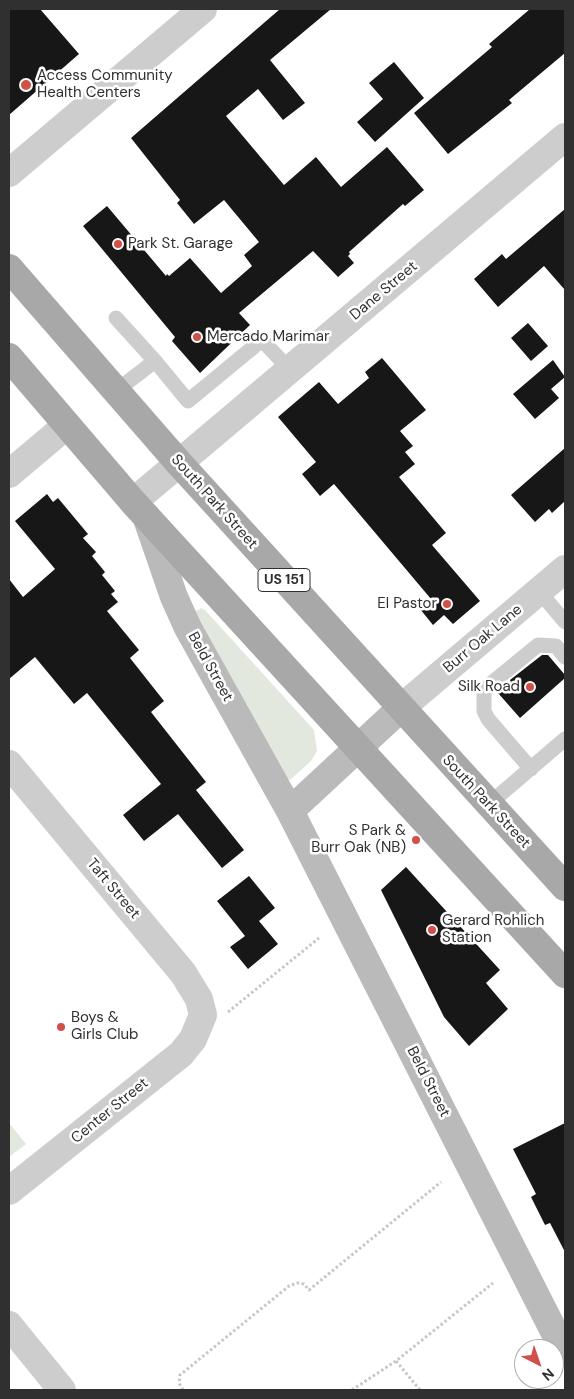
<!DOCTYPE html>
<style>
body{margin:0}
#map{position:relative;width:574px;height:1399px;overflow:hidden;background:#fff;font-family:"DM Sans",sans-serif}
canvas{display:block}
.frame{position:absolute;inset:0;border:10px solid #303030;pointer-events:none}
.north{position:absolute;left:514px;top:1339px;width:50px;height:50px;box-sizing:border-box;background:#fff;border:1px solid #acacac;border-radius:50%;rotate:139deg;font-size:14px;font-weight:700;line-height:20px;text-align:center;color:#303030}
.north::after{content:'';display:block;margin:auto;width:18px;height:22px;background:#d0504a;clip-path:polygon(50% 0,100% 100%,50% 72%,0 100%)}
</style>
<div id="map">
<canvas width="574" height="1399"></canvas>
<div class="frame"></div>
<div class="north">N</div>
</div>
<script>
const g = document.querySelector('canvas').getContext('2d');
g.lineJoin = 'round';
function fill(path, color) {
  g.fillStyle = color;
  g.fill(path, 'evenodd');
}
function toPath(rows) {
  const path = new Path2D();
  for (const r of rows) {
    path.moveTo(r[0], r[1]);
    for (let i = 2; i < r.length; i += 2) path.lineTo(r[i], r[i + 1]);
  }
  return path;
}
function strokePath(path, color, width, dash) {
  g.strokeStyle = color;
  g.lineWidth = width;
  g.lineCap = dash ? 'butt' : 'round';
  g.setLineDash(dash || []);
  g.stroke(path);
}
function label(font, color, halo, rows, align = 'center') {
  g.font = font + ' "DM Sans",sans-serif';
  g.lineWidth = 5;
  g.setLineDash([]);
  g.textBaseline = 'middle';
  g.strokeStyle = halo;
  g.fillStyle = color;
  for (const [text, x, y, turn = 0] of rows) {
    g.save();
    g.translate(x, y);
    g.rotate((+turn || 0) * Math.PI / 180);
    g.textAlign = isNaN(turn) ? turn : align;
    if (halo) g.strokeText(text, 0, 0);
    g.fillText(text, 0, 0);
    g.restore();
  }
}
const green = toPath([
 [201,608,205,610,314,730,317,751,311,761,290,780,279,777,197,617,196,611],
 [9,1123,26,1144,9,1157]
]);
const building = toPath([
 [9,9,40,9,79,54,9,115],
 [280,9,331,9,270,60,305,103,283,120,258,89,226,116,284,185,316,157,341,187,387,147,424,190,405,206,403,204,349,252,350,254,348,256,354,263,338,277,313,251,239,313,250,325,200,373,172,341,175,337,83,226,107,206,166,276,167,274,169,276,190,258,221,293,252,266,244,255,259,242,224,200,194,224,177,203,180,200,131,138],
 [530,9,565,9,565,53,509,100,512,103,448,154,414,113,492,47,489,44],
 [394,62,424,98,375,142,357,122,383,99,369,83],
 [565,209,565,290,544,266,498,307,474,279,502,254,506,259],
 [528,323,548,346,531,361,511,338],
 [382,358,426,410,400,431,413,446,405,452,415,464,399,477,446,533,432,545,480,601,453,624,444,615,433,625,420,609,431,599,334,484,320,496,302,474,316,462,278,417,319,382,338,404,369,378,365,372],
 [553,360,565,377,551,389,559,398,535,419,513,394],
 [565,448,565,501,552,513,549,509,535,522,511,495],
 [47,494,53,502,58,498,88,534,83,538,96,552,92,556,105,572,102,575,115,591,111,594,118,602,107,611,139,650,130,658,164,701,151,712,206,782,196,790,244,850,222,868,178,814,144,841,123,815,161,784,87,693,74,704,35,657,9,679,9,579,23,597,55,569,15,521],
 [542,655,548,655,565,675,565,678,520,718,498,693,511,682,510,680],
 [406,867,500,970,486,983,508,1009,469,1046,444,1017,381,890],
 [249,876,275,908,259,921,278,944,248,969,230,947,245,936,217,901],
 [565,1123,565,1252,550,1223,545,1225,531,1197,536,1194,513,1149]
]);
const path = toPath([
 [228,1012,319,938],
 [183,1390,179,1383,180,1375,289,1286,297,1283,304,1284,309,1290,441,1182],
 [352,1390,396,1361],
 [420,1390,396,1361,493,1283]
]);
const lane = toPath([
 [116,318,155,361],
 [116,391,155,361,188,401,262,340,289,369],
 [539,591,565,622],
 [531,769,488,719,484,711,484,693,488,686,538,645,556,646,565,657],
 [489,804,565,739]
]);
const street = toPath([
 [9,173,203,9],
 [9,474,67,425],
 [133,502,565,137],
 [401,708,565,569],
 [9,764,183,973,199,999,203,1015,193,1039,181,1054,9,1191],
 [9,1325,62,1390]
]);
const secondary = toPath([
 [146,516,174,597,188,628,290,811],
 [401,708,290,811,565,1353]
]);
const primary = toPath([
 [9,268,178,462,565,887],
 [9,357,133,502,565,974]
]);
const markers = [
 [26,85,6,"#d0504a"],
 [118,244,5,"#d0504a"],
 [197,337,5,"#d0504a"],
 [447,604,5,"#d0504a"],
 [530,687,5,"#d0504a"],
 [416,840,5,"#d0504a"],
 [432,930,5,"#d0504a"],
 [61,1027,5,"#d0504a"]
];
const shields = [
 [284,580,52]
];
const shieldNames = [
 ["US 151",284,580]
];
const poiNames = [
 ["Access Community",37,76],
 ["Health Centers",37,93],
 ["Park St. Garage",128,244],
 ["Mercado Marimar",207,337],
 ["El Pastor",437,604,"right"],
 ["Silk Road",520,687,"right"],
 ["S Park &",406,831,"right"],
 ["Burr Oak (NB)",406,848,"right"],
 ["Gerard Rohlich",442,921],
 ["Station",442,938],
 ["Boys &",71,1018],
 ["Girls Club",71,1035]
];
const streetNames = [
 ["Dane Street",384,291,-40],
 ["South Park Street",214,502,48],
 ["Burr Oak Lane",483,639,-40],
 ["Beld Street",210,667,61],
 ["South Park Street",486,802,47],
 ["Taft Street",113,889,50],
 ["Beld Street",428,1082,63],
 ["Center Street",110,1111,-39]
];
fill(green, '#e2e8dd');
fill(building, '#171717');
strokePath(path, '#c7c7c7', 3, [2.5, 2.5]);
strokePath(lane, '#cdcdcd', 15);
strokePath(street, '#cdcdcd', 28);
strokePath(secondary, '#bababa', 28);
strokePath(primary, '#a8a8a8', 28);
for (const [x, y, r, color] of markers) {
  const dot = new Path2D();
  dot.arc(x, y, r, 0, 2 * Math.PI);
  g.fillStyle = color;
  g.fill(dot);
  strokePath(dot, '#fff', 2);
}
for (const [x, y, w] of shields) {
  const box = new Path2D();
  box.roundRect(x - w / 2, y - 11.5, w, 23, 4);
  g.fillStyle = '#fff';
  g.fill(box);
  strokePath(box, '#303030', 1);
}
label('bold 14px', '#303030', null, shieldNames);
label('15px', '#303030', '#fff', poiNames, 'left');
label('15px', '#303030', '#fff', streetNames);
</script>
